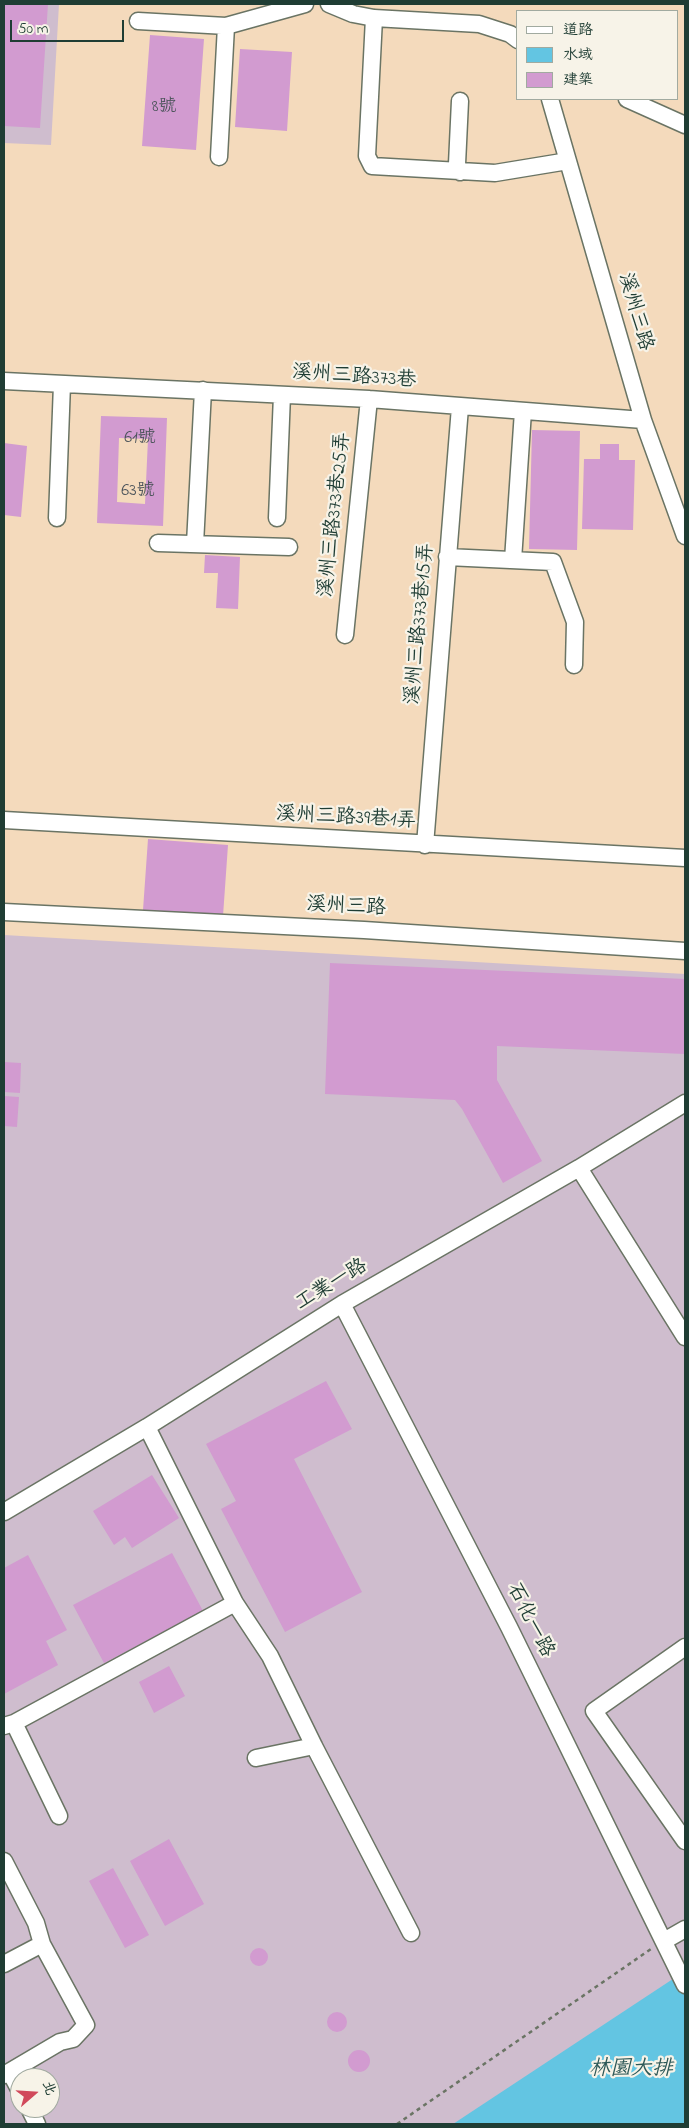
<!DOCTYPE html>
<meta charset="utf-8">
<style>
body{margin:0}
#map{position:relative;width:689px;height:2128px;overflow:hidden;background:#f4dabc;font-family:"Indie Flower","LXGW WenKai TC",sans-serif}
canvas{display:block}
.frame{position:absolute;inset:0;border:5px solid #1f3d34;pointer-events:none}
.legend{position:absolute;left:516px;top:10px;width:162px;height:90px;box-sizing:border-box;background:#f7f3e8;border:1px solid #a1aaa0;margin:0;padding:6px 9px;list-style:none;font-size:15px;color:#1f3d34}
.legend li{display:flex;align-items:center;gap:10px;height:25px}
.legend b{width:25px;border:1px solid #a1aaa0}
.north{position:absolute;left:10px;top:2068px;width:50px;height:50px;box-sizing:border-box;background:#f7f3e8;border:1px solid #a1aaa0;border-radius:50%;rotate:71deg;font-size:14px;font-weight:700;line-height:20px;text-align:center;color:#1f3d34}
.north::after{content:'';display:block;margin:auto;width:18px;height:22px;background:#d1495b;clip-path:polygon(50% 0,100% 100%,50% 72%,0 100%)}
.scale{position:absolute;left:10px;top:20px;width:114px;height:22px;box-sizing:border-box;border:2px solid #1f3d34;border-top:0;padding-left:6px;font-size:15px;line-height:18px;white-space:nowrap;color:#1f3d34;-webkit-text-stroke:4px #f7f3e8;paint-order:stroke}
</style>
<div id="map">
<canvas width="689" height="2128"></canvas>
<div class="frame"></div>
<ul class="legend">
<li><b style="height:6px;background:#fff"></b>道路</li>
<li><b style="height:14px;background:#63c5e2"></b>水域</li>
<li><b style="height:14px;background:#d29bd0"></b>建築</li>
</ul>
<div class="north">北</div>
<div class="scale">50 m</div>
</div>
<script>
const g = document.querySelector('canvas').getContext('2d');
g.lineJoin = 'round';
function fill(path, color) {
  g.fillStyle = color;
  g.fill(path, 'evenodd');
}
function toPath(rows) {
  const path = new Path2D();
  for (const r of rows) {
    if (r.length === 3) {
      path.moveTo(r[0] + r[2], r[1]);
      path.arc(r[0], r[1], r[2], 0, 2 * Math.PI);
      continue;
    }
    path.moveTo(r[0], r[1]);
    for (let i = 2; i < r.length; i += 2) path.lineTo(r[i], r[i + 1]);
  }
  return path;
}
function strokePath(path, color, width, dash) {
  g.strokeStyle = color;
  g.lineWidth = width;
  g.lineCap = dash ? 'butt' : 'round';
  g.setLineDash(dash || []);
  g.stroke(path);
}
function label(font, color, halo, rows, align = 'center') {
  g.font = font + ' "Indie Flower","LXGW WenKai TC",sans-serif';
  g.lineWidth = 4.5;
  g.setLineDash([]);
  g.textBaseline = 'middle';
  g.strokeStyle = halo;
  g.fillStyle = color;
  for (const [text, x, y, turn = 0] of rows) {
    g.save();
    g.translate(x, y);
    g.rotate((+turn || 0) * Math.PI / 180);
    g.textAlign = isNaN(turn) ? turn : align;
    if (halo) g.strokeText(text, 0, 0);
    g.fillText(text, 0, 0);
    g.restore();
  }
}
const industrial = toPath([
 [4,4,59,4,51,145,4,143],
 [4,935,685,974,685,2124,4,2124],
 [20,2078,50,2078,50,2108,20,2108]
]);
const water = toPath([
 [685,1971,685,2124,453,2124]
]);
const building = toPath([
 [4,4,48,4,40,128,4,126],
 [150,35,204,39,196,150,142,146],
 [240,49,292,52,287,131,235,127],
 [101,416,167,418,163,526,97,523],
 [119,438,148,439,145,504,117,502],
 [532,430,580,431,577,550,529,549],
 [4,443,27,446,21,517,4,515],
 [600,444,619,444,619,460,635,460,633,530,582,529,584,459,600,459],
 [205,555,240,557,238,609,216,608,218,573,204,573],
 [148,839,228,845,223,916,143,910],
 [330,963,685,979,685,1054,497,1046,497,1080,542,1161,503,1183,462,1109,455,1100,325,1094],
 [4,1062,21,1063,20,1093,4,1092],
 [4,1096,19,1097,17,1127,4,1126],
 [326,1381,352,1429,294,1459,362,1592,285,1632,221,1509,236,1501,206,1444],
 [152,1475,179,1518,132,1548,125,1537,114,1545,93,1511],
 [172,1553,203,1611,104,1663,73,1605],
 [28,1555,67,1630,46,1641,58,1665,4,1694,4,1568],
 [169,1666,185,1696,154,1713,139,1682],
 [169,1839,204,1904,165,1926,130,1861],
 [113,1868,149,1935,125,1948,89,1881],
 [259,1957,9],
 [337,2022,10],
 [359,2061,11]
]);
const path = toPath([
 [397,2124,651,1949]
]);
const minor = toPath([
 [329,4,353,14,374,18,479,24,510,34,518,40],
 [374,18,367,156,372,166,495,173,568,161],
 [138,21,226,26,305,4],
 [550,99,643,420,685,536],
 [627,99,685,125],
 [460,101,457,164,460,172],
 [219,157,226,26],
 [4,381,369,399,643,420],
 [57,518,62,384],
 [277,518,282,395],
 [158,543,289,547],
 [195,544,203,390],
 [447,557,553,562,575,622,574,665],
 [513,560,523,411],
 [345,635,369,399],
 [4,820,685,858],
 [425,845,460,407],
 [4,912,364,930,685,951],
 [579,1168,685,1337],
 [342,1304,509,1627,685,1985],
 [147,1427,235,1603,270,1656,314,1746,411,1933],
 [4,1512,147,1427,342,1304,579,1168,685,1103],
 [685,1647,594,1711,685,1841],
 [14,1723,59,1816],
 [4,1726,14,1723,235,1603],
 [256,1758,314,1746],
 [4,1861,36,1923,42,1944,86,2025,73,2039,60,2042,4,2075],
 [664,1941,685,1929],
 [4,1964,42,1944],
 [10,2072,20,2091],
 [29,2108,37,2124]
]);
const numberNames = [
 ["8號",164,108],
 ["61號",140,439],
 ["63號",138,492]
];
const streetNames = [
 ["溪州三路",634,312,74],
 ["溪州三路373巷",354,378,4],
 ["溪州三路373巷25弄",336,515,-84],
 ["溪州三路373巷15弄",421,624,-85],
 ["溪州三路39巷1弄",346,819,3],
 ["溪州三路",346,908,3],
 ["工業一路",332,1286,-31],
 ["石化一路",529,1621,63]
];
const waterNames = [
 ["林園大排",631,2071]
];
fill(industrial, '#cfbdce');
fill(water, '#63c5e2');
fill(building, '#d29bd0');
strokePath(minor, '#6a7464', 19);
strokePath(path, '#6a7464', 2.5, [4, 4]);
strokePath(minor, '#fff', 16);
label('18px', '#4c545b', null, numberNames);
label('20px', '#1f3d34', '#f7f3e8', streetNames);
label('italic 21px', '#2d5857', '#f7f3e8', waterNames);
</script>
